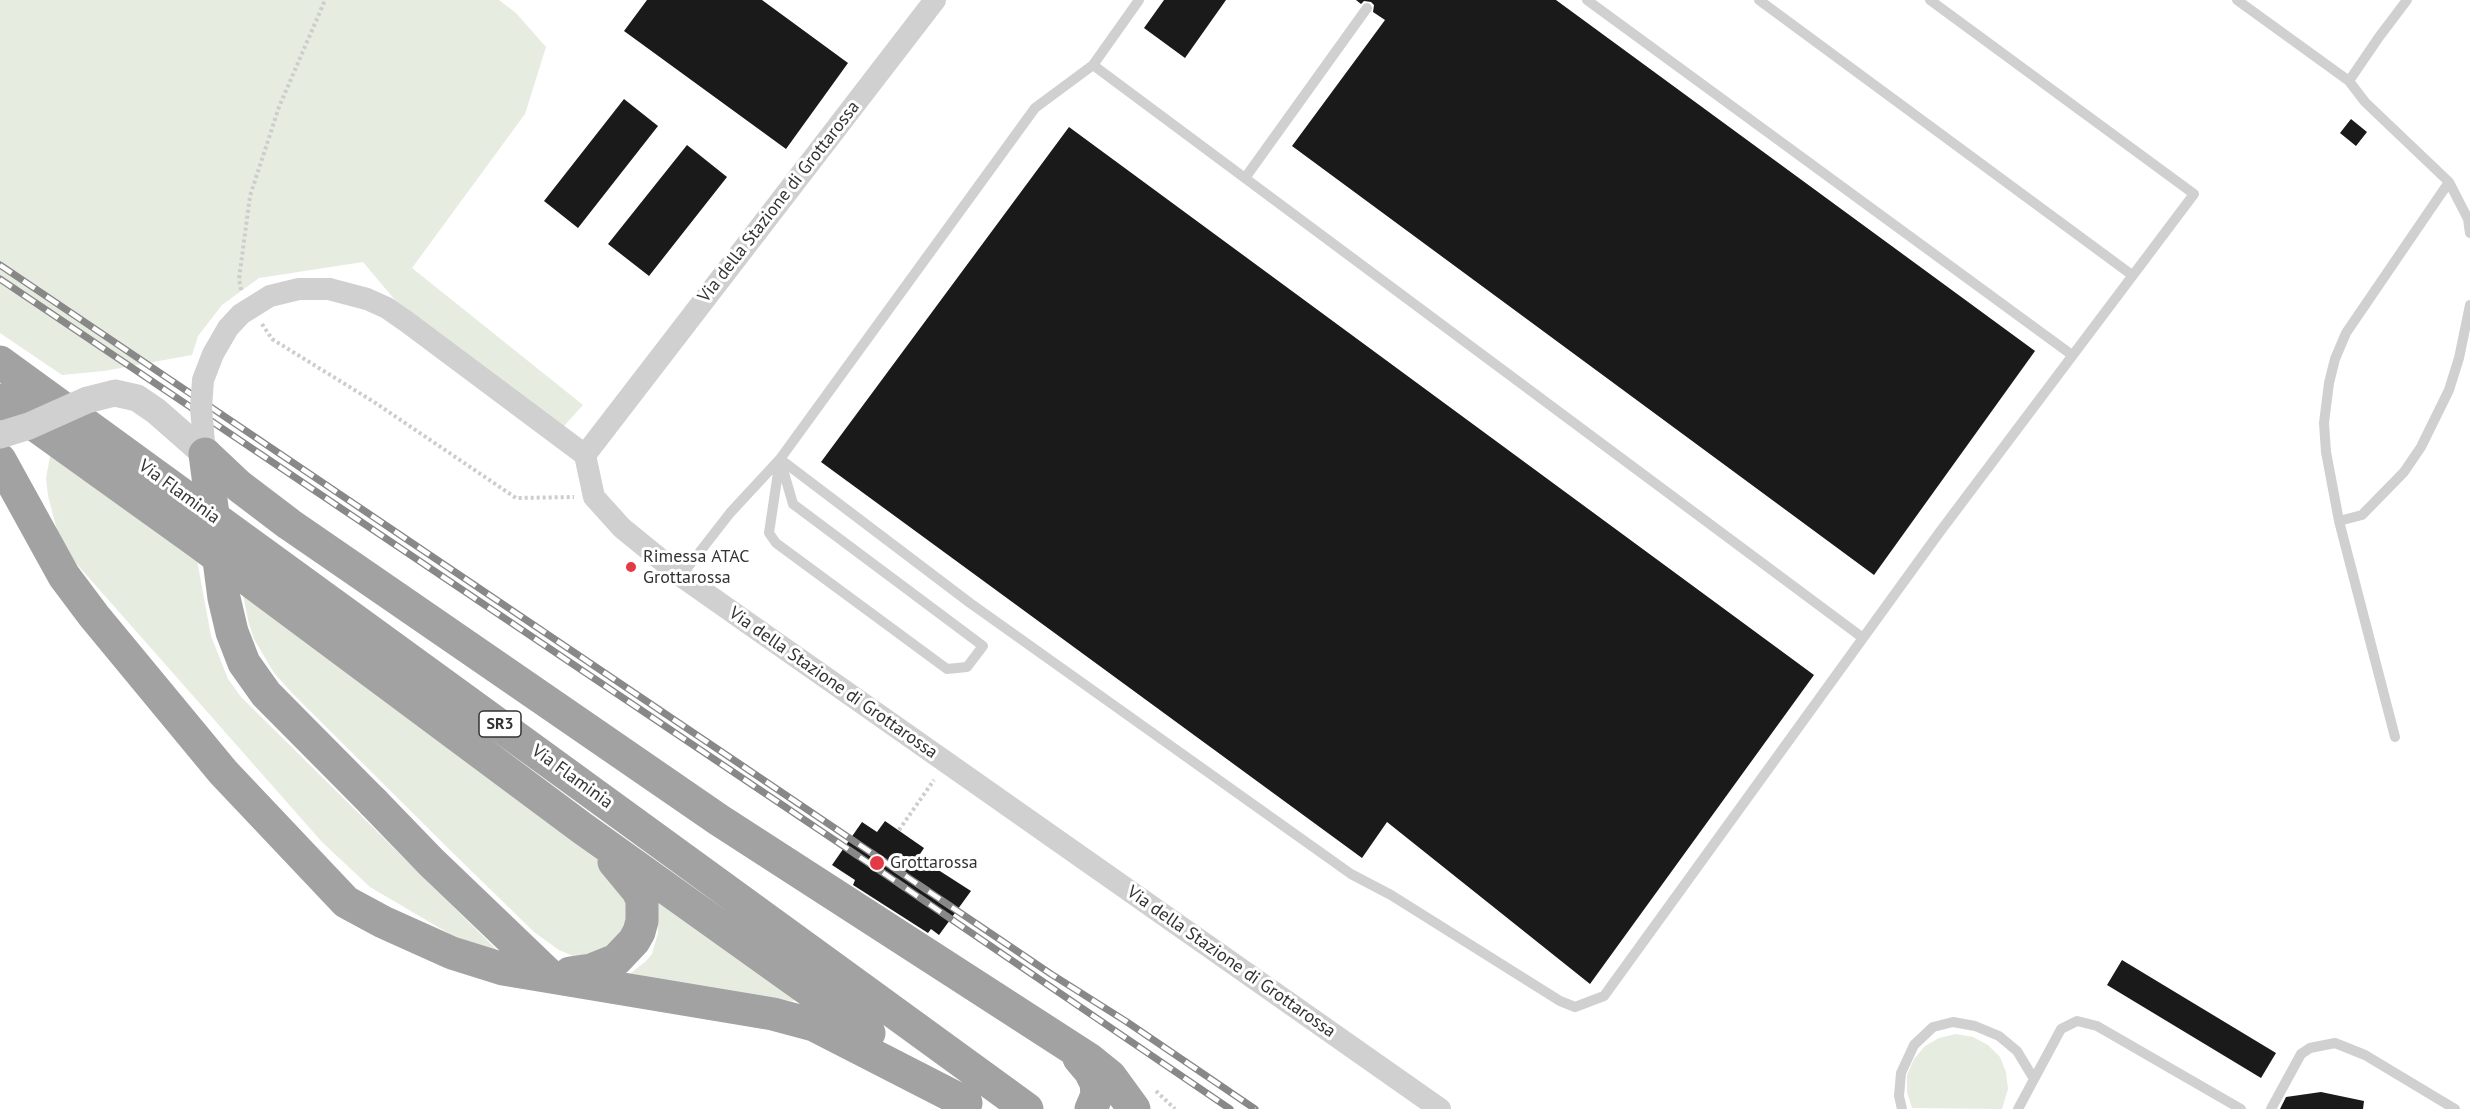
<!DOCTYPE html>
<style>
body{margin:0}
canvas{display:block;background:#fff}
</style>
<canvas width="2470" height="1109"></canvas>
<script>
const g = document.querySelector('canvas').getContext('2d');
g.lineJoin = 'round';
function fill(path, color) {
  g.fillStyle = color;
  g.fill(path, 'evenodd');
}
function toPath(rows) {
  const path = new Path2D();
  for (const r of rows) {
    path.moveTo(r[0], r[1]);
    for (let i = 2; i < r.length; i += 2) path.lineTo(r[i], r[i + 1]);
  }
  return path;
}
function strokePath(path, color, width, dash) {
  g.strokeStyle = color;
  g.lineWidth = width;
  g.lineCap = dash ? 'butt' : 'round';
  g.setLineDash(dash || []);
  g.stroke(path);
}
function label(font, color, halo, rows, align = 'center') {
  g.font = font + ' "PT Sans",sans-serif';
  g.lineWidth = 6;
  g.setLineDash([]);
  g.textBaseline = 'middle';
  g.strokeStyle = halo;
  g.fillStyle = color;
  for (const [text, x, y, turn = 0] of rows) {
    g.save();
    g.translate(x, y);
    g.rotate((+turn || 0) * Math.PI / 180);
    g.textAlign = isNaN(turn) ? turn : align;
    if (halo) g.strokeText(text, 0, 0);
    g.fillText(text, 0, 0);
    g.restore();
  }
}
const green = toPath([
 [0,0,499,0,516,13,546,47,525,114,412,268,583,405,563,427,395,300,363,262,259,278,222,305,198,336,192,355,104,371,62,375,0,333],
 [51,451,197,560,211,636,228,679,241,697,504,957,450,934,370,887,322,842,75,562,58,534,48,496,46,478],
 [242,590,600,862,627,889,632,913,611,953,573,956,559,950,534,932,454,854,293,694,274,673,254,639,249,624],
 [656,897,799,999,792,1001,627,976,645,962,652,954,658,933],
 [1956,1034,1973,1037,1988,1045,2000,1057,2006,1072,2008,1089,2002,1109,1912,1108,1907,1092,1907,1075,1914,1059,1925,1046,1939,1038]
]);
const building = toPath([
 [647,0,762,0,848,63,786,149,624,31],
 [1164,0,1226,0,1185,58,1144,28],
 [1356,0,1556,0,2035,351,1874,575,1292,146,1385,20,1373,12,1374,5,1371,2,1364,1,1361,4],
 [624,99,658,126,578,228,544,201],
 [2351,119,2367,132,2356,146,2340,133],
 [1069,127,1814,675,1590,984,1387,822,1362,858,821,462],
 [687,145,727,177,649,276,608,244],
 [885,821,924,848,918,857,971,891,939,935,931,929,928,933,853,885,855,880,832,865,862,822,877,832],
 [2122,960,2276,1053,2261,1078,2107,985],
 [2321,1092,2364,1101,2363,1109,2280,1109,2286,1097]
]);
const path = toPath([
 [241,290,239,279,250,196,279,107,325,0],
 [262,324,272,339,374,402,516,498,574,497],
 [899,830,934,780],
 [1156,1091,1175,1109]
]);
const service = toPath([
 [1139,0,1093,65,1863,638],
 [1587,0,2072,355],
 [1759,0,2132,275],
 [2237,0,2349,81,2379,37,2407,0],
 [2349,81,2365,102,2449,182,2346,333,2335,359,2329,383,2324,423,2326,452,2339,521,2395,737],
 [1245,178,1367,8],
 [2449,182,2468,219,2470,233],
 [780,459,970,603,1351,874,1391,895,1560,1001,1575,1007,1604,996,1939,533,2194,194,1930,0],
 [780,459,793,504,983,646,967,667,947,669,776,543,769,533,780,459],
 [2339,521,2362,515,2404,472,2421,447,2449,390,2459,358,2470,305],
 [681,576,730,513,780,459,1035,108,1093,65],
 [1902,1109,1899,1096,1901,1073,1914,1045,1933,1027,1953,1022,1975,1026,1999,1036,2017,1051,2034,1079],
 [2018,1109,2061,1029,2077,1021,2097,1026,2241,1109],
 [2271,1109,2301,1054,2310,1048,2335,1043,2365,1055,2455,1109]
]);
const minor = toPath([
 [935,0,585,455,594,497,622,528,681,576,1440,1109],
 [329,289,367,299,387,308,407,322,585,455]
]);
const trunk = toPath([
 [0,362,1027,1109],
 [0,400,198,542,582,828,869,1033],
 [205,454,239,486,289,524,719,820,1089,1059,1110,1076,1134,1109],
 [0,460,64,576,94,616,223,772,346,902,383,922,452,953,503,969,773,1014,814,1025,966,1103],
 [373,802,431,862,550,976],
 [570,973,591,970,616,960,634,941,639,932,642,921,642,900,638,891,614,862],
 [1079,1058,1090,1071,1096,1083,1097,1095,1091,1109]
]);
const rail = toPath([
 [0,265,1051,974,1127,1022,1255,1109],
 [0,279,879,870,1230,1109]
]);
const minorBridge = toPath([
 [205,454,201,408,203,380,213,354,228,328,241,314,270,296,299,289,329,289]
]);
const tertiaryBridge = toPath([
 [0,435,29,426,87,400,115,393,137,398,156,411,205,454]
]);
const trunkBridge = toPath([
 [205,454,224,598,232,632,244,663,266,694,373,802]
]);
const markers = [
 [631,567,6,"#e63946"],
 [877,863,8,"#e63946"]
];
const shields = [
 [500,724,42]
];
const shieldNames = [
 ["SR3",500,724]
];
const streetNames = [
 ["Via della Stazione di Grottarossa",779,202,-52],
 ["Via Flaminia",179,492,36],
 ["Via della Stazione di Grottarossa",833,683,35],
 ["Via Flaminia",572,777,36],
 ["Via della Stazione di Grottarossa",1231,962,35]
];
const poiNames = [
 ["Rimessa ATAC",643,557],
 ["Grottarossa",643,578],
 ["Grottarossa",890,863]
];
fill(green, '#e6ecdf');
fill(building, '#1a1a1a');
strokePath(path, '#cdcdcd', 4, [3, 3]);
strokePath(service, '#d0d0d0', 10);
strokePath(minor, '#d0d0d0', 22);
strokePath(trunk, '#a2a2a2', 33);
strokePath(rail, '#888', 7);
strokePath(rail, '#fff', 4.5, [14]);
strokePath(minorBridge, '#d0d0d0', 22);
strokePath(tertiaryBridge, '#d0d0d0', 27);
strokePath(trunkBridge, '#a2a2a2', 33);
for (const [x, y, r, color] of markers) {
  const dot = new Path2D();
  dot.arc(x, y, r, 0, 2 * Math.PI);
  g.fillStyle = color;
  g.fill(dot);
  strokePath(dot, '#fff', 2);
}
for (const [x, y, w] of shields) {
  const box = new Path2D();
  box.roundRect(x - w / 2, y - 13, w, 26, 4.5);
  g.fillStyle = '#fff';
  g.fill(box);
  strokePath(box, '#333', 1.5);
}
label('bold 16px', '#333', null, shieldNames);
label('18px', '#333', '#fff', streetNames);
label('18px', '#333', '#fff', poiNames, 'left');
</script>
